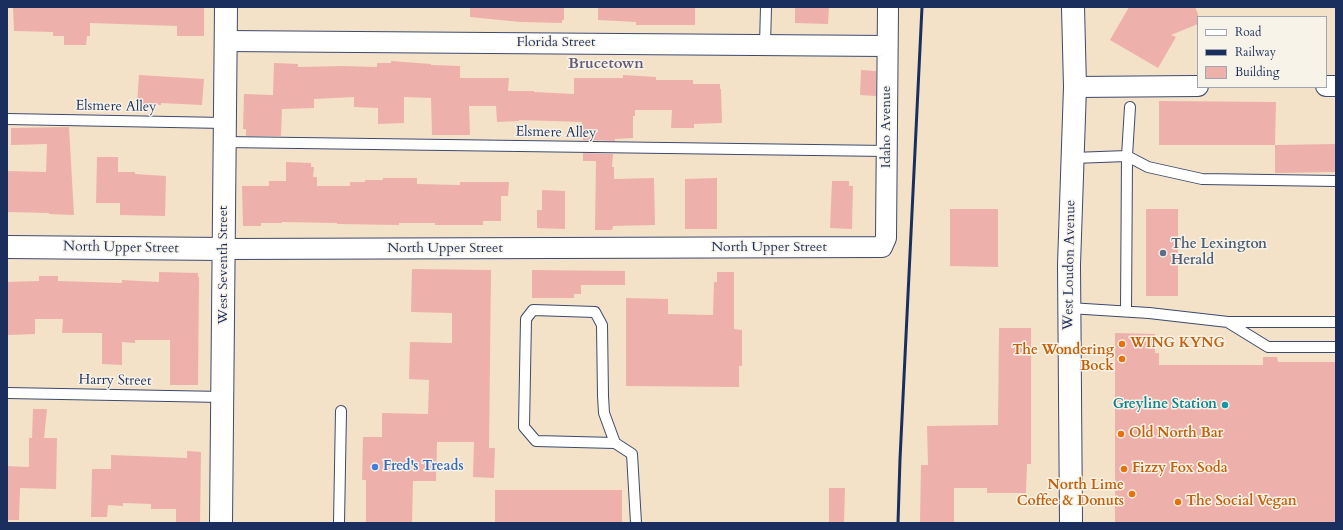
<!DOCTYPE html>
<style>
body{margin:0}
#map{position:relative;width:1343px;height:530px;overflow:hidden;background:#f4e2c8;font-family:Cardo,serif}
canvas{display:block}
.frame{position:absolute;inset:0;border:8px solid #1b2f5e;pointer-events:none}
.legend{position:absolute;left:1197px;top:16px;width:130px;height:72px;box-sizing:border-box;background:#f7f3e8;border:1px solid #9fa5b1;margin:0;padding:5px 7px;list-style:none;font-size:12px;color:#1b2f5e}
.legend li{display:flex;align-items:center;gap:8px;height:20px}
.legend b{width:20px;border:1px solid #9fa5b1}
</style>
<div id="map">
<canvas width="1343" height="530"></canvas>
<div class="frame"></div>
<ul class="legend">
<li><b style="height:5px;background:#fff"></b>Road</li>
<li><b style="height:5px;background:#1b2f5e"></b>Railway</li>
<li><b style="height:11px;background:#eeb0ab"></b>Building</li>
</ul>
</div>
<script>
const g = document.querySelector('canvas').getContext('2d');
g.lineJoin = 'round';
function fill(path, color) {
  g.fillStyle = color;
  g.fill(path, 'evenodd');
}
function toPath(rows) {
  const path = new Path2D();
  for (const r of rows) {
    path.moveTo(r[0], r[1]);
    for (let i = 2; i < r.length; i += 2) path.lineTo(r[i], r[i + 1]);
  }
  return path;
}
function strokePath(path, color, width, dash) {
  g.strokeStyle = color;
  g.lineWidth = width;
  g.lineCap = dash ? 'butt' : 'round';
  g.setLineDash(dash || []);
  g.stroke(path);
}
function label(font, color, halo, rows, align = 'center') {
  g.font = font + ' Cardo,serif';
  g.lineWidth = 3;
  g.setLineDash([]);
  g.textBaseline = 'middle';
  g.strokeStyle = halo;
  g.fillStyle = color;
  for (const [text, x, y, turn = 0] of rows) {
    g.save();
    g.translate(x, y);
    g.rotate((+turn || 0) * Math.PI / 180);
    g.textAlign = isNaN(turn) ? turn : align;
    if (halo) g.strokeText(text, 0, 0);
    g.fillText(text, 0, 0);
    g.restore();
  }
}
const building = toPath([
 [13,7,204,7,204,36,177,36,177,26,90,23,90,36,87,36,86,45,64,45,64,36,53,36,53,32,14,31],
 [470,7,564,7,564,20,562,20,562,23,520,22,470,17],
 [598,7,695,7,695,25,636,25,636,22,598,20],
 [795,7,829,7,828,24,795,23],
 [1129,7,1195,7,1198,14,1198,24,1171,35,1176,37,1158,68,1110,40],
 [391,61,431,64,431,65,460,66,460,78,509,78,508,91,534,91,534,92,574,94,574,78,623,78,623,75,656,77,656,80,693,80,693,84,720,84,720,89,721,89,722,123,694,124,694,128,671,128,672,110,635,110,635,116,633,116,633,138,615,139,615,141,583,140,583,138,581,137,582,122,519,120,519,121,497,122,496,106,469,106,470,135,432,135,431,98,404,97,404,123,378,124,378,108,354,107,354,97,314,99,314,108,282,109,281,136,246,136,246,129,243,129,244,94,273,95,274,63,298,64,298,67,343,66,377,67,377,63,391,63],
 [861,70,876,71,876,96,860,95],
 [139,75,204,79,202,105,161,103,161,105,137,104],
 [1159,101,1276,102,1275,145,1159,145],
 [69,127,74,215,49,214,49,213,7,212,7,171,46,172,47,144,11,145,11,128],
 [1336,144,1336,172,1275,173,1275,145],
 [583,153,613,154,612,167,614,167,614,179,654,178,655,225,613,226,612,230,595,230,596,161,583,161],
 [97,157,118,157,118,172,135,172,135,174,166,176,165,216,120,215,120,203,96,203],
 [286,162,311,163,311,167,314,167,313,177,317,177,317,186,350,186,350,182,365,182,365,180,383,180,383,178,417,178,417,184,460,185,460,182,509,182,508,196,501,196,501,221,483,221,483,225,435,225,435,223,399,223,399,225,337,224,337,223,282,222,282,223,261,223,261,226,243,226,242,186,269,186,269,181,286,181],
 [717,178,717,229,685,229,685,179],
 [832,181,849,181,849,186,853,186,852,229,830,228],
 [542,190,565,191,565,229,537,228,537,210,542,210],
 [950,209,998,209,998,267,950,266],
 [1146,209,1178,209,1178,296,1146,296],
 [412,269,491,270,489,448,495,448,494,478,473,477,474,442,437,442,436,481,413,481,412,523,366,523,366,480,362,480,363,437,382,437,382,413,428,414,429,380,409,379,410,342,452,343,452,313,411,312],
 [532,270,625,271,625,285,581,285,581,294,574,294,574,298,532,298],
 [159,272,198,273,198,277,199,277,198,385,170,385,170,340,135,340,135,343,122,342,122,365,102,364,102,333,62,333,63,319,35,319,35,334,7,335,7,282,39,281,39,276,58,276,58,281,122,283,122,280,159,282],
 [717,272,734,272,734,329,742,330,742,366,739,366,739,387,626,386,626,298,668,299,668,314,713,315,714,282,717,282],
 [999,328,1031,328,1031,464,1027,464,1026,493,987,493,987,488,954,488,954,523,920,523,921,465,928,465,927,426,998,425],
 [1115,333,1155,334,1155,353,1159,353,1159,365,1263,365,1263,357,1277,357,1278,362,1336,362,1336,522,1115,522],
 [33,409,47,409,44,438,57,438,56,489,20,488,19,520,7,520,7,466,29,467,29,438,32,438],
 [187,451,201,452,200,523,176,523,176,509,151,509,151,504,123,503,123,506,108,505,107,517,91,517,92,469,111,469,111,455,187,458],
 [829,488,845,488,844,523,829,523],
 [495,490,622,490,622,522,495,522]
]);
const lane = toPath([
 [765,45,766,7],
 [7,119,225,123],
 [225,142,887,151],
 [1073,158,1127,156,1148,167,1202,179,1336,181],
 [1069,308,1149,313,1228,322,1336,322],
 [1126,311,1127,156,1130,107],
 [1229,323,1268,347,1336,347],
 [7,393,223,397],
 [615,443,604,413,603,396,602,325,595,312,533,310,526,319,524,427,536,441,615,443,632,454,636,523],
 [339,523,341,411]
]);
const street = toPath([
 [225,41,887,46],
 [1326,86,1336,86],
 [1075,87,1198,86],
 [224,249,882,247,886,238,888,7]
]);
const secondary = toPath([
 [7,247,224,249],
 [221,523,226,7],
 [1071,523,1069,265,1075,87,1073,7]
]);
const rail = toPath([
 [898,523,900,459,922,7]
]);
const markers = [
 [1163,253,4,"#5c6f8a"],
 [1122,344,4,"#e8710a"],
 [1122,359,4,"#e8710a"],
 [1225,405,4,"#0f9aa8"],
 [1121,434,4,"#e8710a"],
 [375,467,4,"#3f7fe0"],
 [1124,469,4,"#e8710a"],
 [1132,494,4,"#e8710a"],
 [1178,502,4,"#e8710a"]
];
const streetNames = [
 ["Florida Street",556,43],
 ["Elsmere Alley",116,107,1],
 ["Idaho Avenue",887,127,-90],
 ["Elsmere Alley",556,133,1],
 ["North Upper Street",121,248,1],
 ["North Upper Street",769,248],
 ["North Upper Street",445,249],
 ["West Seventh Street",224,265,-90],
 ["West Loudon Avenue",1070,265,-89],
 ["Harry Street",115,381,1]
];
const serviceNames = [
 ["The Lexington",1171,245],
 ["Herald",1171,261]
];
const foodNames = [
 ["WING KYNG",1130,344],
 ["The Wondering",1114,351,"right"],
 ["Bock",1114,367,"right"],
 ["Old North Bar",1129,434],
 ["Fizzy Fox Soda",1132,469],
 ["North Lime",1124,486,"right"],
 ["Coffee & Donuts",1124,502,"right"],
 ["The Social Vegan",1186,502]
];
const cultureNames = [
 ["Greyline Station",1217,405]
];
const shopNames = [
 ["Fred's Treads",383,467]
];
const neighbourhoodNames = [
 ["Brucetown",606,65]
];
fill(building, '#eeb0ab');
strokePath(lane, '#3c4a6e', 12);
strokePath(street, '#3c4a6e', 22);
strokePath(secondary, '#3c4a6e', 24);
strokePath(lane, '#fff', 10);
strokePath(street, '#fff', 20);
strokePath(secondary, '#fff', 22);
strokePath(rail, '#1b2f5e', 3);
for (const [x, y, r, color] of markers) {
  const dot = new Path2D();
  dot.arc(x, y, r, 0, 2 * Math.PI);
  g.fillStyle = color;
  g.fill(dot);
  strokePath(dot, '#f7f3e8', 1.5);
}
label('14px', '#1b2f5e', '#f7f3e8', streetNames);
label('bold 14px', '#4e5e75', '#f7f3e8', serviceNames, 'left');
label('bold 14px', '#c56008', '#f7f3e8', foodNames, 'left');
label('bold 14px', '#0d838f', '#f7f3e8', cultureNames, 'right');
label('bold 14px', '#366cbe', '#f7f3e8', shopNames, 'left');
label('bold 15px', '#655c79', '#f7f3e8', neighbourhoodNames);
</script>
